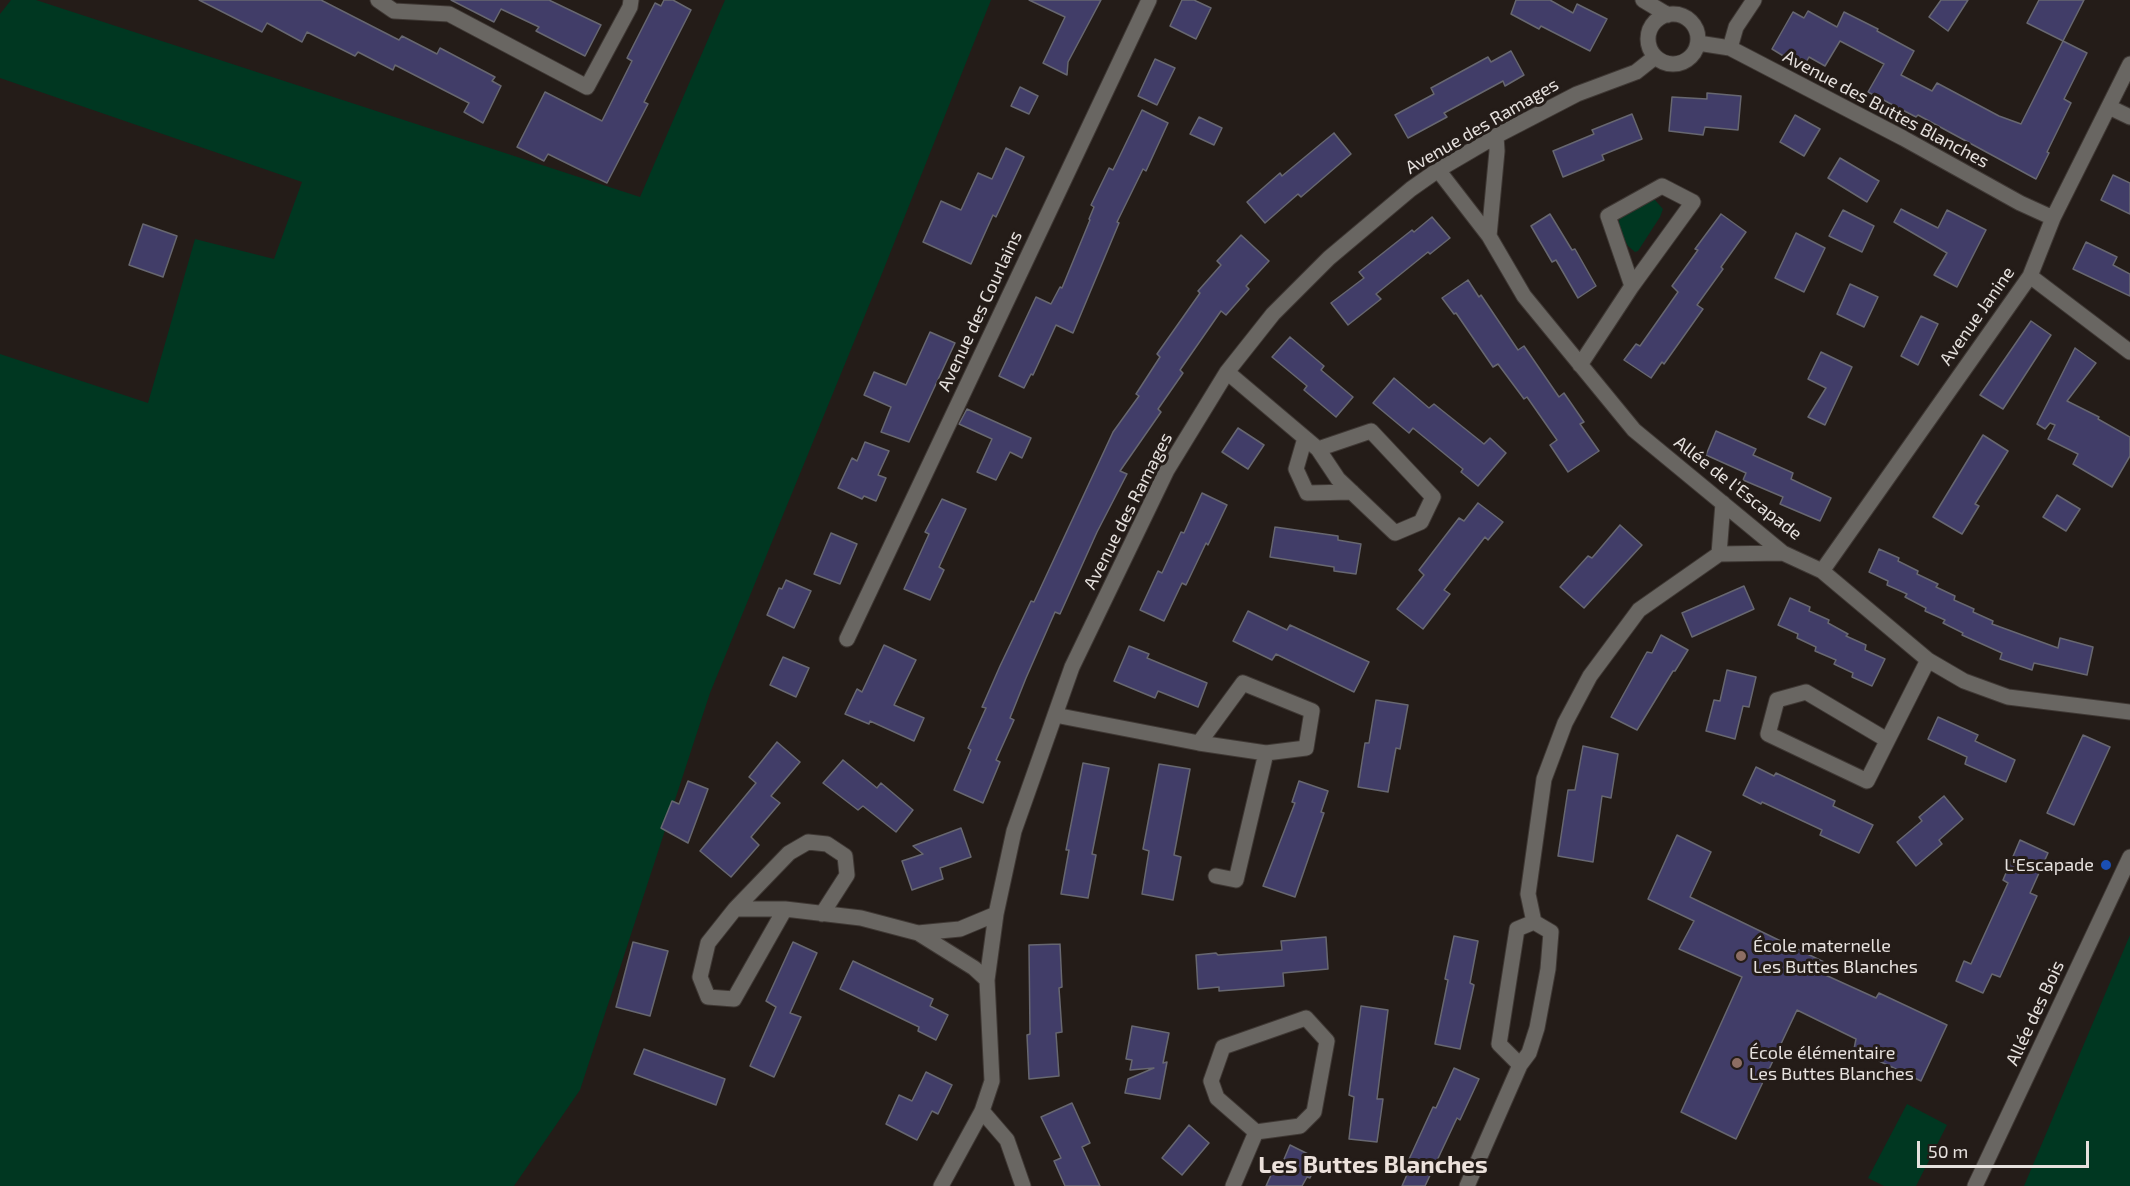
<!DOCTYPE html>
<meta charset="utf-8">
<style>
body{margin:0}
#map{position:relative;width:2130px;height:1186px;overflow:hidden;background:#241c18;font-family:"Exo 2",sans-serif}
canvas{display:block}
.scale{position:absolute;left:1917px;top:1141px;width:172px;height:27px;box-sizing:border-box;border:3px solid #e6e1de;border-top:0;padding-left:8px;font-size:18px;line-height:21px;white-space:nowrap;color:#e6e1de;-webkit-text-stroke:4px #241c18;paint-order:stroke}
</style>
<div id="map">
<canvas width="2130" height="1186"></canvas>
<div class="scale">50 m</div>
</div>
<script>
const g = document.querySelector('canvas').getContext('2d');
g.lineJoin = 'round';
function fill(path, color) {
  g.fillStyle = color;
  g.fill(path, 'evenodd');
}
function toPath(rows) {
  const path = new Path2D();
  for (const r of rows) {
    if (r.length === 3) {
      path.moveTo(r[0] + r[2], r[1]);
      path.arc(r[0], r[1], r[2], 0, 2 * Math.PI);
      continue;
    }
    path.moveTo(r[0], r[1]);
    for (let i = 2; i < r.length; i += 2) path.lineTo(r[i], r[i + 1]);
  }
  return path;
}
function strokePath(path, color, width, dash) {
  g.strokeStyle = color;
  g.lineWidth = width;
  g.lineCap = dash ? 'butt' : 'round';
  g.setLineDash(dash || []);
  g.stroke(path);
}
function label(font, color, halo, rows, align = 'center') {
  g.font = font + ' "Exo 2",sans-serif';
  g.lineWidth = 6;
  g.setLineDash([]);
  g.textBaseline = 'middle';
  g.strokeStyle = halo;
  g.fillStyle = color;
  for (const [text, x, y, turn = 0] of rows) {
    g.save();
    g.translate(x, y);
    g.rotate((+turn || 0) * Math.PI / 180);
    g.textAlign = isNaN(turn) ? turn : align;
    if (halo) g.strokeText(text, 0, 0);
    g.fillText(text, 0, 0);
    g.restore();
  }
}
const green = toPath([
 [11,0,36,0,640,197,725,0,991,0,879,281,710,693,580,1090,514,1186,0,1186,0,354,148,403,195,239,274,259,302,182,0,78,0,14],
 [1647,200,1655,200,1663,209,1660,217,1638,251,1635,252,1628,246,1620,232,1619,221,1620,217],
 [2130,935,2130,1186,2024,1186],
 [1907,1104,1947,1125,1916,1186,1884,1186,1868,1178]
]);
const building = toPath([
 [199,0,321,0,399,40,402,36,437,54,440,48,495,77,492,81,501,86,483,123,464,112,469,103,395,65,393,70,358,52,355,56,307,32,302,42,267,23,262,32,199,0],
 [451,0,549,0,601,25,585,56,536,31,539,27,501,9,494,22,451,0],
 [664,0,673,0,691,10,644,102,648,104,607,183,548,154,544,161,517,147,545,92,602,121,632,61,627,58,655,3,661,6,664,0],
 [1029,0,1101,0,1068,62,1067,75,1043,63,1065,17,1029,0],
 [1182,0,1194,0,1211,8,1196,39,1170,26,1182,0],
 [1516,0,1550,0,1573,13,1577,4,1607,19,1590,51,1541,26,1539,29,1511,14,1516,0],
 [1941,0,1968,0,1948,31,1929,17,1941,0],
 [2039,0,2084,0,2063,41,2027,23,2039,0],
 [1808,11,1837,27,1844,12,1878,29,1877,31,1914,51,1901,75,1932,91,1937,83,1999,116,2021,124,2063,41,2087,53,2064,99,2071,103,2047,152,2049,153,2036,179,1918,115,1916,117,1868,92,1884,64,1840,41,1825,66,1809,57,1803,68,1772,49,1793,12,1804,18,1808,11],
 [1511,51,1524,75,1505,86,1503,81,1444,113,1447,117,1408,138,1395,115,1434,94,1431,88,1488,57,1491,62,1511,51],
 [1155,59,1175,68,1157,105,1138,96,1155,59],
 [1020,87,1038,96,1029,114,1011,106,1020,87],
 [1707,93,1741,96,1738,130,1705,127,1703,135,1669,131,1672,97,1707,99,1707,93],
 [1142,110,1168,123,1146,171,1143,169,1117,222,1119,223,1073,333,1056,325,1033,375,1031,374,1024,388,999,376,1036,297,1051,304,1060,287,1062,288,1090,220,1089,219,1094,207,1091,205,1109,168,1113,170,1142,110],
 [1632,114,1642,139,1602,155,1604,160,1563,177,1553,151,1594,134,1592,130,1632,114],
 [1795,115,1820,129,1804,156,1780,142,1795,115],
 [1199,117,1222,128,1214,145,1190,134,1199,117],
 [1334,133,1351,154,1301,197,1298,194,1265,223,1247,202,1280,173,1282,176,1334,133],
 [1006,148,1024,157,996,217,993,215,971,264,923,242,941,201,961,210,978,173,992,179,1006,148],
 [1840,158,1879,181,1867,202,1828,178,1840,158],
 [2113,175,2130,183,2130,214,2101,200,2113,175],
 [1901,209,1938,228,1947,210,1986,230,1957,287,1934,275,1947,253,1894,222,1901,209],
 [1843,210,1874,226,1862,252,1829,236,1843,210],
 [1550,214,1572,250,1575,249,1596,286,1578,298,1556,260,1552,262,1531,226,1550,214],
 [1721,214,1746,232,1721,267,1723,269,1697,305,1703,309,1664,364,1662,362,1651,378,1624,360,1636,344,1640,346,1678,292,1672,286,1698,250,1695,249,1721,214],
 [1432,217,1450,238,1430,254,1428,252,1376,294,1381,299,1348,325,1331,303,1364,278,1359,272,1412,230,1414,232,1432,217],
 [143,224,177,236,163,277,129,265,143,224],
 [1796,233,1825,248,1804,292,1775,278,1796,233],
 [1241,235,1269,261,1246,286,1249,289,1226,315,1221,311,1180,370,1183,373,1158,409,1161,412,1120,471,1127,474,1097,532,1060,614,1055,612,1026,678,1010,718,1014,720,996,760,1000,762,983,803,954,790,971,750,968,748,986,708,982,707,1000,666,1031,601,1034,602,1113,432,1139,396,1136,394,1160,357,1157,354,1200,293,1198,291,1221,265,1217,261,1241,235],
 [2086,242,2117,257,2113,265,2130,274,2130,296,2073,269,2086,242],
 [1468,280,1479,297,1481,295,1518,350,1524,346,1559,397,1564,393,1584,422,1580,424,1599,451,1568,472,1550,445,1557,440,1527,397,1524,399,1498,364,1493,367,1456,313,1454,314,1442,298,1468,280],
 [1850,284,1878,297,1864,327,1837,314,1850,284],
 [1921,316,1938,324,1918,365,1901,356,1921,316],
 [2031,321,2051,335,2003,409,1980,395,2031,321],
 [930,332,955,343,909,442,881,432,891,407,864,395,874,372,906,385,930,332],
 [1290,337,1324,366,1321,370,1353,397,1336,417,1304,390,1307,386,1272,357,1290,337],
 [2075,348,2096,363,2067,401,2099,417,2098,419,2130,437,2130,456,2112,487,2073,464,2078,454,2048,439,2055,425,2050,423,2045,429,2037,424,2075,348],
 [1821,352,1852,367,1825,425,1808,417,1826,388,1808,379,1821,352],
 [1394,378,1429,408,1434,404,1484,444,1490,438,1506,453,1478,486,1461,472,1463,469,1413,428,1409,433,1373,403,1394,378],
 [967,409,1031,438,1022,458,1010,452,996,480,977,472,992,439,959,424,967,409],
 [1238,428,1264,445,1248,469,1222,452,1238,428],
 [1716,431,1756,449,1753,455,1793,473,1791,479,1831,498,1820,521,1780,504,1783,497,1743,480,1746,473,1706,455,1716,431],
 [1983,435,2008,451,1975,504,1979,506,1962,534,1933,517,1983,435],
 [865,442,889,451,878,475,886,478,876,501,864,496,862,499,838,488,852,458,857,461,865,442],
 [1202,493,1227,505,1208,545,1206,543,1186,585,1182,583,1164,621,1140,610,1158,571,1162,573,1181,532,1184,533,1202,493],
 [2057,495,2080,509,2066,531,2043,517,2057,495],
 [942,499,966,509,939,567,944,570,930,600,904,589,929,534,925,532,942,499],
 [1478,503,1503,522,1488,540,1485,537,1444,590,1450,594,1423,629,1397,609,1424,575,1419,570,1459,518,1464,521,1478,503],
 [1620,525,1642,545,1584,608,1560,587,1588,556,1592,558,1620,525],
 [1275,527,1338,536,1338,540,1361,544,1356,574,1334,571,1334,567,1270,557,1275,527],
 [831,533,857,544,840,584,814,574,831,533],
 [1879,549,1899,558,1898,561,1918,571,1917,574,1938,584,1936,587,1955,596,1954,600,1974,609,1973,612,1993,621,1992,624,2058,648,2060,638,2093,647,2087,675,2034,663,2032,670,2000,659,2002,653,1962,635,1963,633,1943,623,1945,620,1925,611,1926,608,1905,597,1907,594,1887,585,1888,581,1869,572,1879,549],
 [786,580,811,591,794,628,767,615,779,588,782,589,786,580],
 [1744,586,1754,609,1692,637,1682,613,1744,586],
 [1790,598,1810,607,1809,611,1829,620,1828,623,1848,634,1846,636,1866,645,1865,650,1885,659,1872,686,1852,677,1853,673,1834,664,1836,660,1815,651,1816,647,1797,638,1798,634,1778,625,1790,598],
 [1248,611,1287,630,1290,625,1369,662,1354,692,1276,654,1272,660,1233,641,1248,611],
 [1661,635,1688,650,1675,671,1673,671,1637,730,1611,717,1647,652,1652,653,1661,635],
 [884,645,916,660,894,705,924,718,914,741,870,721,869,724,845,714,857,689,862,692,884,645],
 [1129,646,1149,654,1147,658,1207,683,1198,707,1158,691,1155,698,1114,681,1129,646],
 [783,657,809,668,796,697,770,685,783,657],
 [1727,670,1756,677,1749,707,1743,706,1735,739,1706,731,1714,700,1720,701,1727,670],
 [1376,700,1408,705,1400,749,1396,748,1388,792,1358,787,1365,743,1369,743,1376,700],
 [1938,717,1978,735,1975,741,2015,760,2006,782,1965,764,1967,757,1928,739,1938,717],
 [2083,735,2110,747,2074,825,2047,813,2083,735],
 [777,742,800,762,771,796,780,803,751,837,759,845,731,877,700,851,756,783,749,777,777,742],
 [1583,746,1618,754,1611,798,1602,796,1593,862,1558,856,1568,790,1575,790,1583,746],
 [843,760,877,788,881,783,913,810,896,832,863,806,858,810,823,783,843,760],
 [1083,763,1109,768,1092,854,1096,855,1088,898,1061,894,1069,850,1066,850,1083,763],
 [1159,764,1190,769,1174,855,1181,857,1173,900,1142,894,1149,851,1143,849,1159,764],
 [1756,767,1774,776,1776,773,1835,801,1833,806,1873,825,1859,853,1820,835,1822,830,1762,802,1761,804,1743,795,1756,767],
 [688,781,708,789,688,843,661,828,672,801,679,804,688,781],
 [1299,781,1328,791,1321,812,1324,813,1295,897,1263,886,1295,803,1292,802,1299,781],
 [1944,796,1963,819,1939,840,1942,844,1916,866,1897,842,1922,821,1919,817,1944,796],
 [961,828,971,857,940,868,943,879,912,890,902,861,923,854,913,846,961,828],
 [1677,835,1711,852,1690,897,1824,962,1821,973,1876,998,1879,993,1947,1025,1921,1081,1854,1049,1856,1039,1797,1010,1736,1139,1681,1112,1742,977,1679,949,1694,921,1648,899,1677,835],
 [2020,840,2048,853,2030,893,2037,896,2000,977,1992,974,1983,993,1956,981,1964,961,1971,964,2008,883,2003,880,2020,840],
 [1454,936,1478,941,1470,983,1474,985,1460,1049,1435,1044,1448,980,1445,979,1454,936],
 [1326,937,1328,969,1283,973,1284,986,1219,991,1219,987,1198,989,1196,955,1216,953,1218,955,1282,950,1281,941,1326,937],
 [633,942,668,951,650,1016,616,1007,633,942],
 [793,942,817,953,790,1013,801,1017,774,1077,750,1066,776,1007,766,1001,793,942],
 [1060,944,1062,987,1059,988,1062,1032,1056,1033,1059,1076,1029,1079,1027,1035,1030,1034,1029,945,1060,944],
 [853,961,933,999,930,1006,948,1015,936,1040,918,1031,919,1027,840,989,853,961],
 [1361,1006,1388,1010,1377,1099,1383,1099,1377,1142,1349,1139,1354,1097,1349,1095,1361,1006],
 [1132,1026,1169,1033,1163,1063,1167,1062,1160,1099,1125,1093,1128,1079,1154,1068,1130,1070,1132,1060,1126,1059,1132,1026],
 [644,1049,725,1079,716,1105,634,1074,644,1049],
 [1454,1068,1479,1079,1460,1120,1457,1118,1425,1186,1402,1186,1409,1170,1405,1168,1433,1107,1436,1108,1454,1068],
 [926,1072,952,1085,938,1114,932,1111,917,1140,886,1124,899,1095,912,1101,926,1072],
 [1072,1103,1090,1143,1082,1147,1100,1186,1065,1186,1054,1161,1061,1158,1041,1117,1072,1103],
 [1189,1125,1209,1143,1182,1175,1162,1158,1189,1125],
 [1290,1145,1318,1159,1310,1178,1307,1177,1302,1186,1266,1186,1277,1162,1282,1164,1290,1145]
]);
const minor = toPath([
 [378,0,394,11,449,14,587,87,630,7,631,0],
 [1643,0,1668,15],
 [1673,39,25],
 [1698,43,1730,48,1903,138,2020,203,2053,218],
 [1730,48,1736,27,1754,0],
 [2109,107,2130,117],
 [1438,170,1489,236,1524,296,1634,430,1783,553,1822,571,1928,660,1964,681,2008,697,2130,712],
 [1489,236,1497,151,1496,136],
 [2030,276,2130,352],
 [1580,365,1632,286,1693,202,1662,186,1608,216,1632,286],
 [1227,372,1318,449,1371,431,1433,497,1421,522,1395,533,1338,479,1318,449],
 [1305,438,1296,469,1307,493,1352,492],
 [1719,554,1723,503],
 [1822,571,2030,276,2053,218,2130,64],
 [847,639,1149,0],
 [1055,715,1199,743,1243,683,1312,711,1306,748,1266,753,1236,880,1216,876],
 [1887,740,1806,692,1777,700,1768,734,1867,781,1928,660],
 [1199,743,1266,753],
 [735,909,789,853,808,842,827,844,845,856,847,875,822,914],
 [785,909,734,999,708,997,700,977,708,943,735,909,785,909,861,918,918,933,974,968,987,980],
 [918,933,960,929,996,914],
 [1306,1018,1327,1041,1314,1112,1300,1126,1256,1132,1217,1098,1211,1081,1223,1047,1306,1018],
 [1520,1065,1499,1044,1517,929,1534,922],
 [982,1111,1007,1140,1023,1186],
 [941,1186,982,1111,992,1081,987,980,996,914,1014,831,1055,715,1072,667,1167,470,1227,372,1273,314,1329,258,1411,189,1438,170,1496,136,1577,94,1636,72,1655,57],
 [1233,1186,1256,1132],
 [1467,1186,1520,1065,1529,1053,1537,1028,1548,969,1551,932,1534,922,1528,894,1544,779,1565,723,1590,676,1639,610,1719,554,1783,553],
 [1975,1186,2130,857]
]);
const markers = [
 [2106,865,6,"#1a4fb4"],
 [1741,956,6,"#8d6e63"],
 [1737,1063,6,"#8d6e63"]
];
const streetNames = [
 ["Avenue des Buttes Blanches",1886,109,28],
 ["Avenue des Ramages",1482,126,-30],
 ["Avenue des Courlains",980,311,-65],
 ["Avenue Janine",1977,316,-55],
 ["Allée de l'Escapade",1738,488,38],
 ["Avenue des Ramages",1128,511,-63],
 ["Allée des Bois",2035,1013,-65]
];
const poiNames = [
 ["L'Escapade",2094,865,"right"],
 ["École maternelle",1753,946],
 ["Les Buttes Blanches",1753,967],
 ["École élémentaire",1749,1053],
 ["Les Buttes Blanches",1749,1074]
];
const districtNames = [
 ["Les Buttes Blanches",1373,1165]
];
fill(green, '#003721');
fill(building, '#413d68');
strokePath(building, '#676770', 1.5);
strokePath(minor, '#3f3834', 17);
strokePath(minor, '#696662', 15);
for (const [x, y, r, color] of markers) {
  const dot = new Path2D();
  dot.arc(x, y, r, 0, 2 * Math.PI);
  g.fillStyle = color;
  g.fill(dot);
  strokePath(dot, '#241c18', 2);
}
label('18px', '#e6e1de', '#241c18', streetNames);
label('18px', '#e6e1de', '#241c18', poiNames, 'left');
label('bold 24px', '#ece1db', '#241c18', districtNames);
</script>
